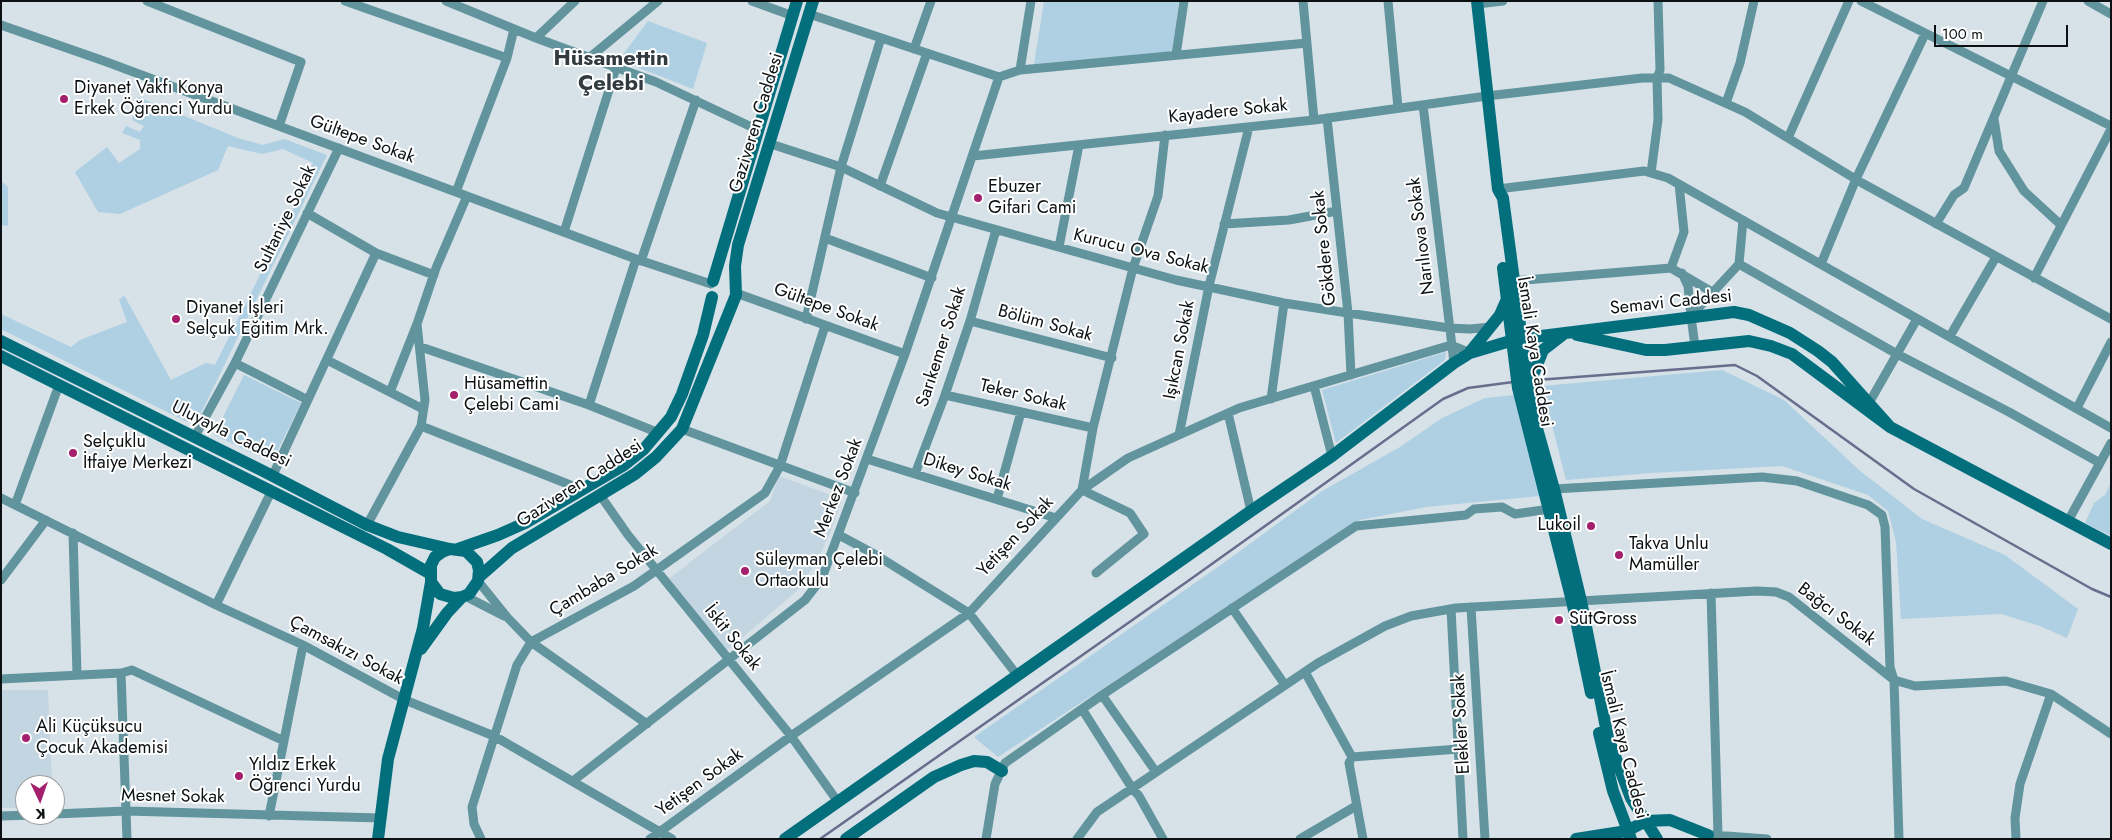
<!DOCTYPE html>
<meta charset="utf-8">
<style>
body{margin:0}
#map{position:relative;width:2112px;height:840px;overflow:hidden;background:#d6e1e8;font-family:Jost,sans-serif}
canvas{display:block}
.frame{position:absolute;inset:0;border:2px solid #0d1113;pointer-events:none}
.north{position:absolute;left:15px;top:775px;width:50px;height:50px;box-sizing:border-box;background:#fff;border:1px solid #9ea0a1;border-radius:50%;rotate:177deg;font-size:14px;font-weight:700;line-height:20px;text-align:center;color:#0d1113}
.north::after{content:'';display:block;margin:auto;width:18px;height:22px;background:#a41f6c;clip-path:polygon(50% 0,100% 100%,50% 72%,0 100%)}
.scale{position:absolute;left:1934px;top:25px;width:134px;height:22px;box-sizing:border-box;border:2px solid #0d1113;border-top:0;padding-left:6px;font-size:15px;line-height:18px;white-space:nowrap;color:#0d1113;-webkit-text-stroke:4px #fff;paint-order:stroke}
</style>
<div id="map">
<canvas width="2112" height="840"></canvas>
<div class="frame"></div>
<div class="north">K</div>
<div class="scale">100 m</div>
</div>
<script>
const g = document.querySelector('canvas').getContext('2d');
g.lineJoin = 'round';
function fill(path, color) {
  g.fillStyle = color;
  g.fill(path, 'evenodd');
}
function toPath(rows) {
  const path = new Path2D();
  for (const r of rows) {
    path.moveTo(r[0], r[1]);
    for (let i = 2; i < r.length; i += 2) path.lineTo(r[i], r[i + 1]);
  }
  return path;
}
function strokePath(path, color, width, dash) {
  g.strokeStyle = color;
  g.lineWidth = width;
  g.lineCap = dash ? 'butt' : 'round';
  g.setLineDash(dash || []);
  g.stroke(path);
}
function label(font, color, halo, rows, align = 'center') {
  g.font = font + ' Jost,sans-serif';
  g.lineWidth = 4;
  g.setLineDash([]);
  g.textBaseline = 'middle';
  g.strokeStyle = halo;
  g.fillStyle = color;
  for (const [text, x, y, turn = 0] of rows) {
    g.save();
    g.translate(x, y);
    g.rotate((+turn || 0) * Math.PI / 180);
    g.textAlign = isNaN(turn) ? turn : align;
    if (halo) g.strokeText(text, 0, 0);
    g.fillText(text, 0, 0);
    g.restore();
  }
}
const built = toPath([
 [779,476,842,499,831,531,817,561,797,591,725,652,667,580,770,501],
 [1,690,48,690,52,785,25,785,25,808,1,808]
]);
const green = toPath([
 [1044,1,1179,1,1172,52,1034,64],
 [648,21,707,43,693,89,619,60],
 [138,97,238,138,263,145,284,139,327,155,195,425,191,415,187,422,1,329,1,314,71,347,80,340,127,322,119,300,124,295,171,380,206,363,215,365,300,195,313,163,283,149,262,154,228,146,218,170,120,214,98,212,75,172,107,147,119,163,140,149,140,140,122,133,126,126,140,132,144,126,132,120],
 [1,181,8,187,8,226,1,225],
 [1446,352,1445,360,1336,443,1322,390],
 [1722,370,1784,400,1859,470,1922,519,2005,555,2078,609,2067,638,2040,626,2001,614,1901,619,1896,542,1888,511,1868,495,1782,466,1651,473,1566,480,1542,386],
 [244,375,301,403,272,462,214,435],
 [1515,395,1540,496,1426,507,1360,520,998,757,974,737,1225,562,1322,491,1400,447,1442,418,1485,398],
 [2111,483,2111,536,2085,523,2094,503,2105,495]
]);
const stream = toPath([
 [1537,380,1735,365,1757,376,1914,489,2092,589,2111,597],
 [820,839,1188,581,1443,399,1468,388,1513,382]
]);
const street = toPath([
 [147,1,301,62,279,126],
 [345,1,507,58],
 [446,1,536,38,656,82,758,130],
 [752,1,793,16],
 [1303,1,1314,120],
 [1388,1,1398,108],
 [1861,1,2111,126],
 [2088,1,2111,14],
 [1477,4,1503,1],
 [1,25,104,61,636,259,711,284],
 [536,38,575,1],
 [914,49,931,1],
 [1176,55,1184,1],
 [589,58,658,1],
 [1020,70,1031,1],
 [999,77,1020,70,1307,43],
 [1726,103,1740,63,1754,1],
 [1423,105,1454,363],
 [1327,118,1348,313,1351,375],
 [1994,119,1999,151,2024,191,2061,225],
 [1788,138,1849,1],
 [768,143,841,167,937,213,1176,280,1284,303,1348,313,1449,328,1470,329,1491,327],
 [973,156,1314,120,1487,96,1642,78,1669,78,1745,112,1862,183,2111,319],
 [1651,173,1658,120,1657,78,1660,70,1658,1],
 [880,186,927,53],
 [1498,189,1644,171,1668,178,2111,428],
 [456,192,507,58,514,29],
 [307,213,376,253,434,275],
 [1224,224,1289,220,1337,211],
 [1936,224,1954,195,1964,188,2043,1],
 [564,232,616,68],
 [825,238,932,278],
 [1059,247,1079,145],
 [641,261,696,100],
 [1739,264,1743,220],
 [1821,264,1856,179,1925,34],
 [1671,268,1684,232,1679,184],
 [1682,273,1688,286,1691,316],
 [2034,278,2111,129],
 [1513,281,1671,268,1712,292],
 [736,293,905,354],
 [806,319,841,167,881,38],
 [970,321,1112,358],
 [1950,336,1996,257],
 [421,347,589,405,659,433],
 [1695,347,1691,316,1739,264,1897,354,2009,412,2100,463],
 [327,360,423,409],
 [235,363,308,400],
 [1314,386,1332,456],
 [390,392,417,324],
 [945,395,1093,428],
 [1271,399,1284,303],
 [1869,403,1917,319],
 [589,405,636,259],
 [2077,408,2111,342],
 [1228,413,1251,511],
 [421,426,583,490],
 [682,429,855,493],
 [1179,435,1209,286,1249,127],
 [195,436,235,363,339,148],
 [867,459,1056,518],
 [915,474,945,395,970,321,996,230],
 [273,475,376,253],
 [1554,489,1762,477,1797,481,1868,505,1882,515,1885,527,1890,667,1894,680,1899,839],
 [600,495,628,535,791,736,838,802],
 [1,498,216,605,303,645,405,700,494,736,672,839],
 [997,499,1021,412],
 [15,505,59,385],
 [2068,521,2111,443],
 [367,525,421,426,425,400,417,324,436,268,467,196],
 [73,533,77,675],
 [839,535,876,555,969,613,1017,675],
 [1096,573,1144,534,1130,513,1082,490,1093,428,1133,268,1158,196,1165,135],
 [1,580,46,520],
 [478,581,507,617,531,642,647,724],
 [1711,593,1718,835],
 [465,596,504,616],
 [216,605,271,492],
 [1471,607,1485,839],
 [1232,608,1285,685],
 [1451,609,1463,839],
 [1305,672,1352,757,1459,749],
 [121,673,127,839],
 [1,679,121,673,132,670,284,741],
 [1102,695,1156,772],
 [1082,709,1132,788,1139,796,1163,839],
 [1352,757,1349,763,1363,839],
 [573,781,805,600,822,578,905,354,999,77,809,14],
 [55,814,126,811,380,818],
 [1,816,34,815],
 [269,816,303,645],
 [1713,835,1767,839],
 [481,839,474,824,472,807,517,665,531,642,634,586,765,493,780,466,825,326],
 [650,839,791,736,969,613,1082,490,1128,458,1239,408,1451,345,1470,353],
 [986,839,995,784,1005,763,1102,695,1356,526,1466,515,1474,509,1502,507,1515,514,1550,509],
 [1077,839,1097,812,1318,663,1385,626,1411,616,1456,608,1757,591,1776,592,1789,597,1894,680,1915,686,2006,681,2051,694,2111,734],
 [1300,839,1356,806],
 [2016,839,2015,818,2020,784,2051,694]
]);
const secondary = toPath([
 [1477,1,1498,189,1503,198,1531,407,1554,489,1581,601,1608,738,1631,798,1657,839],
 [1503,268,1518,388,1572,601,1591,693],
 [713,281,797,1],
 [1577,335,1646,350,1665,350,1749,341,1771,346,1792,354,1890,427,2111,544],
 [1,341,263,471,367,525,398,537,450,549],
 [1470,352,1500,315,1507,299],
 [1,356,387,549,429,573],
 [1529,385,1543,350,1565,333],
 [458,549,498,535,525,523,624,465,644,449,671,417,682,394,703,335,712,297],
 [479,577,512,548,635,474,656,457,682,429,736,295,735,266,738,245,813,1],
 [421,649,447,613,462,597],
 [1599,733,1613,791,1631,839],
 [378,839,388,759,423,628,431,582,431,565,435,557,442,552,450,549,466,551,477,562,479,570,478,581,469,594,462,597,454,598,440,594,431,582],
 [785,839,1251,511,1332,456,1454,363,1470,353,1517,339,1734,312,1749,315,1790,333,1818,351,1832,362,1890,427],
 [846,839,934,777,961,765,974,761,987,762,1002,771],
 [1576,839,1627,831,1646,821,1670,820,1708,835]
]);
const markers = [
 [64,99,5,"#a41f6c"],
 [978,198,5,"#a41f6c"],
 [176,319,5,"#a41f6c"],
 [454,395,5,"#a41f6c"],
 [73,453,5,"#a41f6c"],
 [1591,526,5,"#a41f6c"],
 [1619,555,5,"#a41f6c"],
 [745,571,5,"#a41f6c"],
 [1559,620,5,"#a41f6c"],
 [26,738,5,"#a41f6c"],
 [239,776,5,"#a41f6c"]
];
const poiNames = [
 ["Diyanet Vakfı Konya",74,89],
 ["Erkek Öğrenci Yurdu",74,110],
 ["Ebuzer",988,188],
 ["Gifari Cami",988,209],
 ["Diyanet İşleri",186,309],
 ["Selçuk Eğitim Mrk.",186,330],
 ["Hüsamettin",464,385],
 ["Çelebi Cami",464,406],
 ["Selçuklu",83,443],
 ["İtfaiye Merkezi",83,464],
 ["Lukoil",1581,526,"right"],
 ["Takva Unlu",1629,545],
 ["Mamüller",1629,566],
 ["Süleyman Çelebi",755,561],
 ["Ortaokulu",755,582],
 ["SütGross",1569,620],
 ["Ali Küçüksucu",36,728],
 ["Çocuk Akademisi",36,749],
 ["Yıldız Erkek",249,766],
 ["Öğrenci Yurdu",249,787]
];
const streetNames = [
 ["Kayadere Sokak",1228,112,-6],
 ["Gaziveren Caddesi",757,123,-73],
 ["Gültepe Sokak",362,140,20],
 ["Sultaniye Sokak",286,219,-64],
 ["Narılıova Sokak",1422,236,-97],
 ["Gökdere Sokak",1325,248,-96],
 ["Kurucu Ova Sokak",1141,252,14],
 ["Semavi Caddesi",1671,303,-6],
 ["Gültepe Sokak",826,308,20],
 ["Bölüm Sokak",1045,324,15],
 ["Sarıkemer Sokak",942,347,-72],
 ["Işıkcan Sokak",1180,350,-79],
 ["İsmali Kaya Caddesi",1534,352,81],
 ["Teker Sokak",1023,396,13],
 ["Uluyayla Caddesi",231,435,26],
 ["Dikey Sokak",967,473,17],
 ["Gaziveren Caddesi",580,484,-33],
 ["Merkez Sokak",839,488,-69],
 ["Yetişen Sokak",1016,537,-47],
 ["Çambaba Sokak",604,581,-31],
 ["Bağcı Sokak",1836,615,37],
 ["İskit Sokak",732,638,51],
 ["Çamsakızı Sokak",346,651,28],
 ["Elekler Sokak",1462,724,-93],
 ["İsmali Kaya Caddesi",1623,745,76],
 ["Yetişen Sokak",700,783,-36],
 ["Mesnet Sokak",173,797,1]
];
const districtNames = [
 ["Hüsamettin",611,60],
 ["Çelebi",611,85]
];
fill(built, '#c3d5e0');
fill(green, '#aed0e2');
strokePath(stream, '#686d8c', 2.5);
strokePath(street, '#61949d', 9);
strokePath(secondary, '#036f7c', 12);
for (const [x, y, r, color] of markers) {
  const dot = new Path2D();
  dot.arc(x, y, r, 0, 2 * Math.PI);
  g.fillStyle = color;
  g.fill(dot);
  strokePath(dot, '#fff', 2);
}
label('18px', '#0d1113', '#fff', poiNames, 'left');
label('18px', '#0d1113', '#fff', streetNames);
label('bold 22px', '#313a3f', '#fff', districtNames);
</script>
